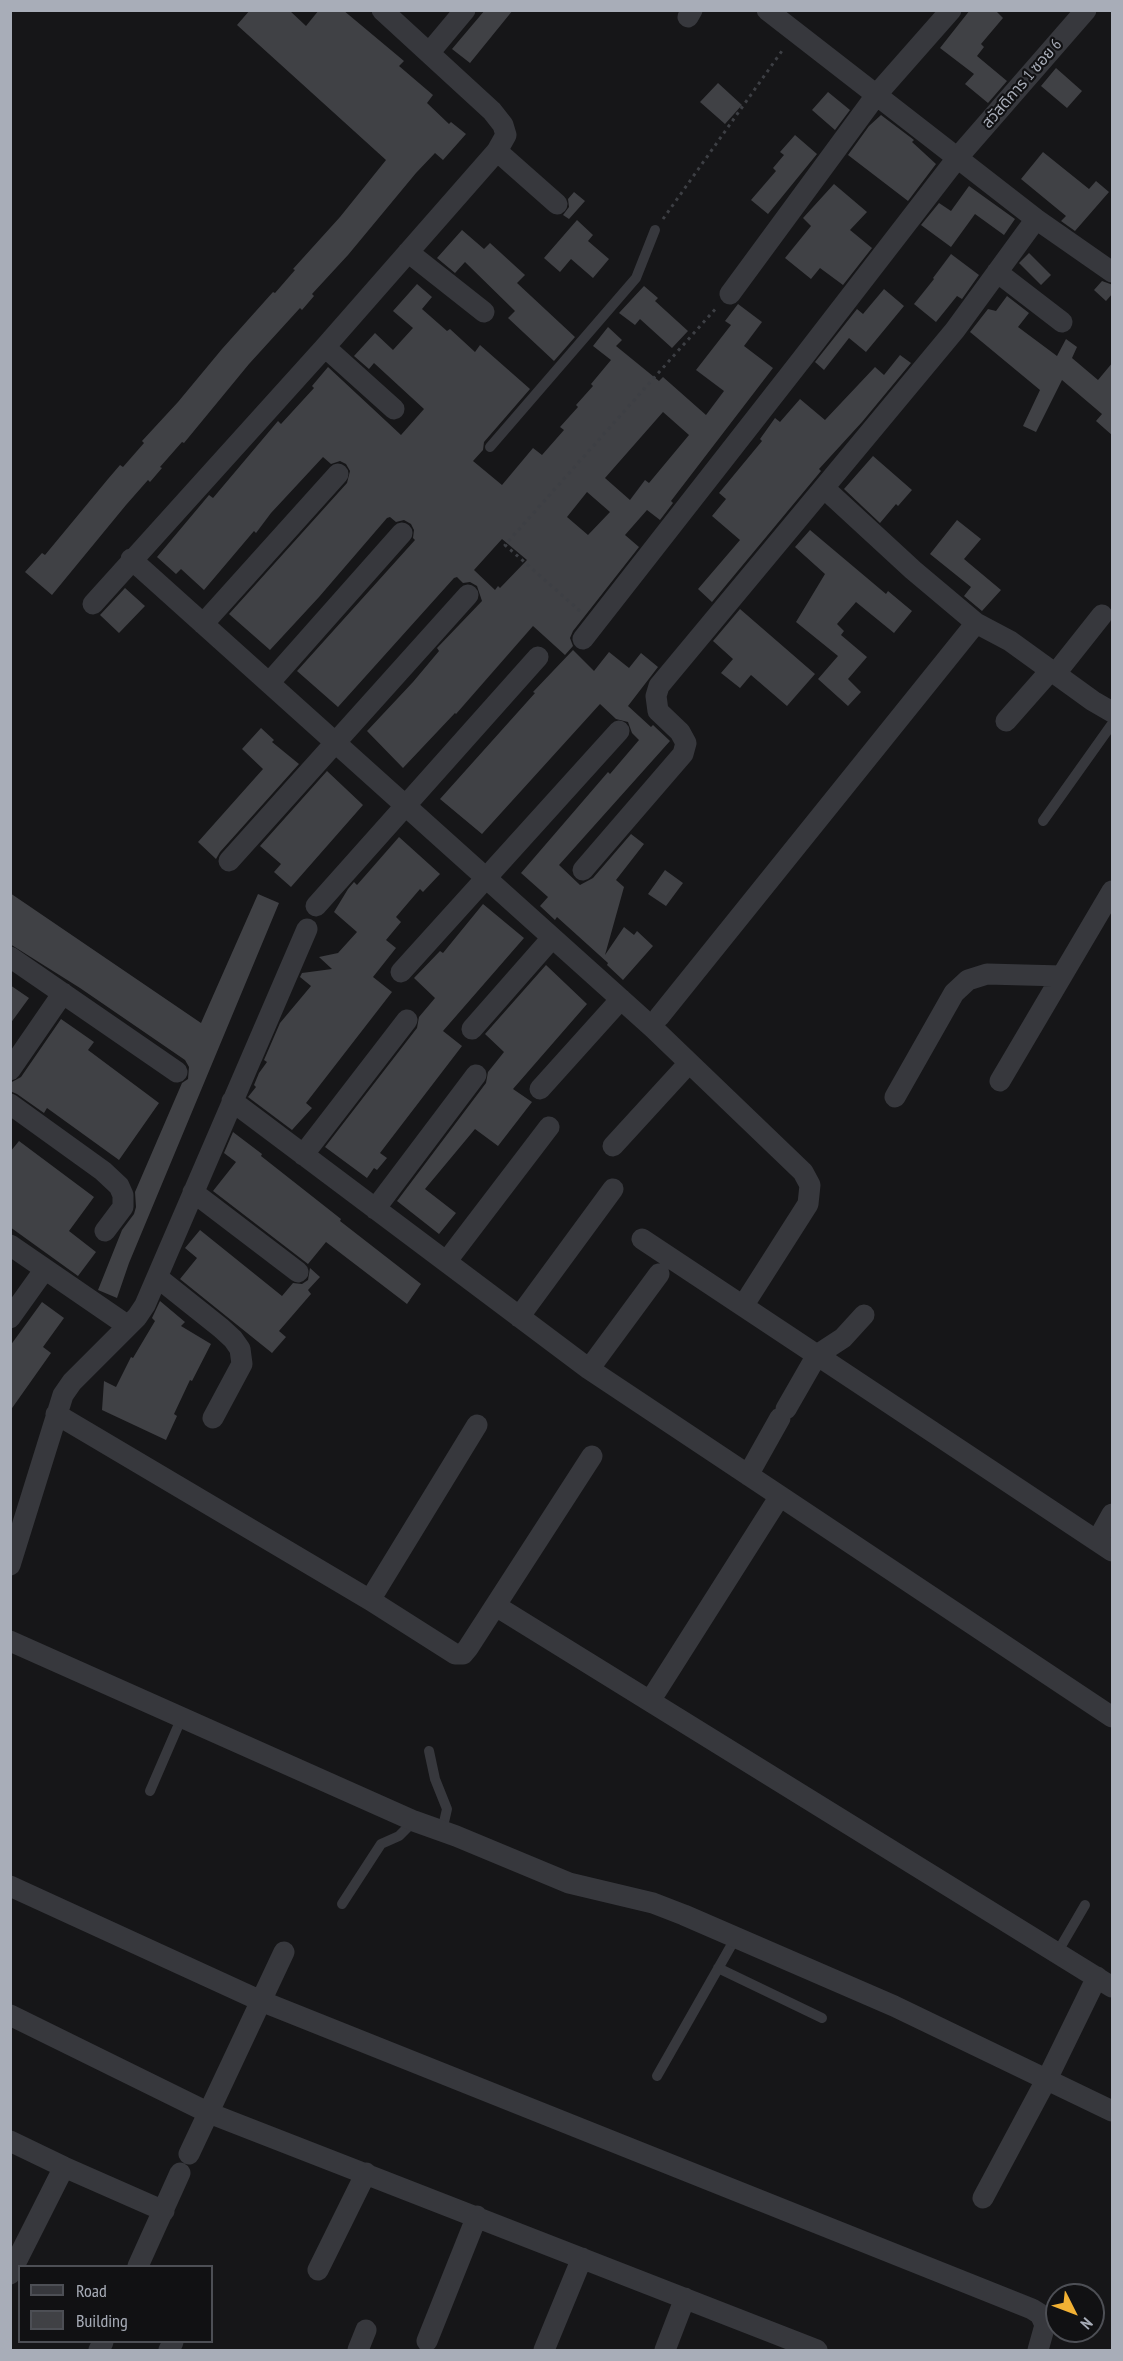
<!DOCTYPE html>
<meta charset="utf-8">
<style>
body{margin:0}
#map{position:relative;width:1123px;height:2361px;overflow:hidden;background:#161618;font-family:"PT Sans Narrow",sans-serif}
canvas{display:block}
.frame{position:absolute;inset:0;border:12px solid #a8adb8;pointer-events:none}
.legend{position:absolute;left:18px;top:2265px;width:195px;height:78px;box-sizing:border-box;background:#111113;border:2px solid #4d4f55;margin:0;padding:8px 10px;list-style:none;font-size:18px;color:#a8adb8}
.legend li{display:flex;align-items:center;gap:12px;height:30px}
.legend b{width:30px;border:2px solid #4d4f55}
.north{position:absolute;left:1045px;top:2283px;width:60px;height:60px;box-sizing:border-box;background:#111113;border:2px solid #4d4f55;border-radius:50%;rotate:132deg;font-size:16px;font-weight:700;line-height:24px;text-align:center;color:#a8adb8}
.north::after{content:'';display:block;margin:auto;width:21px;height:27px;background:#f2b134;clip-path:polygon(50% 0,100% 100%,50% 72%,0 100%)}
</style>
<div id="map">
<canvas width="1123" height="2361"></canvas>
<div class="frame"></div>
<ul class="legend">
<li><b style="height:8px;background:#37383d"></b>Road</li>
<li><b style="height:16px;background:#404145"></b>Building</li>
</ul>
<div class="north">N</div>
</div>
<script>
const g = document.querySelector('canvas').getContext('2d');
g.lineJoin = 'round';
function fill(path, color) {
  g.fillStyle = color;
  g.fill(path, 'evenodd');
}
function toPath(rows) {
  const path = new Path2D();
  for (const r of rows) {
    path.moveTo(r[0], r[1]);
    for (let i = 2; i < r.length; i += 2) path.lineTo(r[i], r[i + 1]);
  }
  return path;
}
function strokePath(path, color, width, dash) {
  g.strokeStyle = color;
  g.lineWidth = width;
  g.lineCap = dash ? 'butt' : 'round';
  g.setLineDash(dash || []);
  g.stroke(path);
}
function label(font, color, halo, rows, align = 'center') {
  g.font = font + ' "PT Sans Narrow","Noto Sans Thai",sans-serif';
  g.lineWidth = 4.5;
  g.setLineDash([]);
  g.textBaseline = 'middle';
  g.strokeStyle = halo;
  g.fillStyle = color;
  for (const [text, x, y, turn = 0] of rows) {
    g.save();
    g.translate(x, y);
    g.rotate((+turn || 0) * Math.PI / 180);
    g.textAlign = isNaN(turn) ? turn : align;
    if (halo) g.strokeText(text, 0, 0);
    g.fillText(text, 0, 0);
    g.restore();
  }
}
const building = toPath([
 [250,10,289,10,306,26,319,10,343,10,404,61,399,66,433,95,427,103,449,124,451,122,466,134,443,160,435,153,416,173,348,255,312,294,314,296,302,310,300,308,249,364,184,443,182,442,160,467,162,468,150,482,148,480,126,505,52,595,25,572,42,553,45,555,108,479,120,465,123,467,144,443,142,441,178,402,222,349,273,292,275,293,295,270,293,269,340,217,386,160,237,25],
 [485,10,513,10,470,63,452,49],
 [970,10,995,10,1003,18,981,44,984,47,977,56,1007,81,988,103,965,84,974,74,940,48],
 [1056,68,1082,91,1067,108,1041,86],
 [718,83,742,105,725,124,700,102],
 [828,92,850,110,835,130,812,110],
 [881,115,914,140,912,142,936,164,908,201,848,155,869,126],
 [795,135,817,154,768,214,751,200,776,171,773,168,784,155,780,152],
 [1043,152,1089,189,1096,181,1109,192,1075,231,1061,221,1066,216,1021,179],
 [834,184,867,212,850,230,872,248,843,285,820,268,811,279,785,258,811,226,803,218],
 [969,186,1015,219,1004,235,975,214,951,247,921,225,939,203,951,211],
 [574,192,585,201,569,219,563,215,569,207,568,199],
 [577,220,593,235,588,241,609,259,593,278,571,259,560,272,544,258],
 [462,230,484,249,490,243,525,275,517,283,575,337,554,361,508,318,515,311,465,262,455,273,437,258],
 [1029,253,1051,275,1041,285,1019,263],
 [951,254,979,275,962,299,957,296,936,322,914,304,934,279,933,278],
 [1102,281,1113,285,1113,293,1106,301,1094,290],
 [417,284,432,297,422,309,447,331,450,329,475,352,480,345,530,389,484,442,483,450,473,461,502,485,533,448,542,455,564,430,560,427,578,407,576,405,593,386,591,384,611,360,593,346,608,327,622,340,616,346,659,381,663,377,706,415,724,391,696,370,731,325,725,321,738,304,762,322,744,346,773,368,671,501,673,503,660,520,647,510,625,535,639,547,573,631,570,638,573,646,565,655,533,626,456,714,455,713,403,768,367,731,413,682,439,651,437,648,482,601,477,586,470,582,463,583,457,577,454,578,338,707,297,671,415,540,413,538,414,530,411,524,404,520,396,522,390,517,387,518,319,597,270,650,229,614,347,483,350,471,346,464,340,461,331,464,323,457,271,513,256,533,254,531,204,590,181,569,176,574,157,557,209,495,213,498,278,421,281,424,314,388,312,386,328,367,401,435,424,409,374,363,369,369,354,356,375,333,393,350,413,328,393,311],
 [663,412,689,435,649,483,645,480,630,500,605,478],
 [587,492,610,512,588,535,567,517],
 [502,539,527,560,500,588,498,586,495,590,474,570],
 [644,286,658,298,655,301,688,331,672,348,640,319,635,325,619,313],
 [884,289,904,306,866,352,849,338,824,370,815,362,857,309,863,314],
 [1007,296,1029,313,1018,327,1057,356,1066,339,1077,347,1072,358,1098,380,1113,362,1113,436,1096,421,1102,414,1062,380,1036,432,1023,426,1040,390,970,332,988,309,996,311],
 [900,355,911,363,862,422,819,469,821,471,712,602,698,589,740,540,712,516,726,499,719,493,762,441,760,439,775,418,780,422,800,399,825,420,875,367,884,375],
 [873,456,912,490,898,506,896,504,880,523,844,489],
 [957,520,981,539,964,559,1001,590,982,611,964,596,971,587,930,554],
 [810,530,886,594,888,591,912,611,894,633,856,602,837,624,844,631,841,635,867,657,848,679,861,692,848,706,818,679,838,656,796,622,825,574,795,547],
 [125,588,145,606,119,633,100,615],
 [740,609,815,674,787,706,751,675,740,688,721,673,733,659,713,641],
 [573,650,594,671,609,652,629,668,641,653,658,667,628,706,651,727,653,725,670,741,559,865,580,885,593,878,631,834,644,844,616,880,624,887,605,955,624,927,634,935,637,931,653,946,623,980,607,965,608,963,557,917,555,920,540,906,548,897,521,873,608,772,610,774,639,740,632,733,628,722,616,719,600,704,482,834,440,799,535,693,533,692],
 [261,728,274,740,272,742,299,764,220,852,216,859,198,842,263,769,242,749],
 [327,771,363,805,291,887,274,872,281,864,260,846],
 [399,837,440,874,423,892,420,889,396,917,401,922,386,940,396,948,373,977,392,992,306,1103,312,1108,292,1130,248,1097,256,1087,254,1085,259,1073,267,1062,264,1060,280,1023,311,986,300,977,302,973,332,969,319,957,338,953,357,932,334,912,348,889,354,882,357,885],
 [665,870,683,883,666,906,648,894],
 [10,893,201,1023,258,894,279,903,129,1263,117,1298,98,1290,122,1230,134,1214,136,1207,135,1192,182,1083,188,1079,189,1067,185,1060,80,988,10,944],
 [483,904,524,938,443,1031,462,1046,380,1153,387,1158,377,1170,374,1168,367,1178,325,1147,417,1028,419,1017,435,998,414,978,440,951,443,953],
 [546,965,587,1004,513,1089,532,1102,498,1146,475,1129,425,1189,456,1213,439,1234,397,1201,486,1083,488,1072,504,1052,485,1034],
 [10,985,29,998,10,1024],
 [61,1019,94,1042,88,1050,159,1103,119,1160,47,1108,44,1113,17,1094,10,1091,10,1083,21,1077],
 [233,1132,262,1154,261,1156,341,1219,340,1221,421,1284,407,1304,326,1242,308,1264,213,1191,236,1162,224,1153],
 [19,1141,94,1197,69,1231,96,1252,78,1276,10,1227,10,1152],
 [200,1230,282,1296,293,1283,302,1284,308,1280,310,1268,320,1277,308,1290,311,1294,279,1331,286,1337,272,1353,180,1279,197,1258,185,1248],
 [160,1301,185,1322,181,1326,211,1344,192,1381,190,1380,174,1414,177,1416,166,1440,102,1410,104,1381,116,1387,131,1357,133,1358,155,1321,152,1318],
 [42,1302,64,1318,43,1347,51,1353,10,1411,10,1346]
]);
const path = toPath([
 [663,219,784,48],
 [580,611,505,545,718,306]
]);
const lane = toPath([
 [490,447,636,278,655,230],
 [1043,821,1112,724],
 [429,1751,435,1779,447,1809,442,1831],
 [150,1791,182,1717],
 [342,1904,381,1844,399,1836,414,1821],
 [1057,1953,1085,1905],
 [718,1968,822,2018],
 [657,2076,736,1937]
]);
const street = toPath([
 [767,10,1036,219,1112,272],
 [688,17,692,10],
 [429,53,465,10],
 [497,151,557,204],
 [408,252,484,312],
 [997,272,1062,322],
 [730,294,877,94,951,10],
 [325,347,394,409],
 [824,488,913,570,976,623,1010,641,1093,701,1112,712],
 [131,559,653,1028,803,1172,810,1185,808,1204,743,1306],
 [93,604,325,347,497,151,506,135,503,125,492,111,382,10],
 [203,624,338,474],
 [583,639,802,359,958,157,1086,10],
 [1056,673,1102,615],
 [269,683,402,533],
 [1006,721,1051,670],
 [229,861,468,595],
 [583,870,683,754,686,743,680,732,658,711,656,696,659,686,955,330,1036,219],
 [316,906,538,657],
 [10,957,177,1072],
 [401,972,619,731],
 [659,1017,976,623],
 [472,1029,552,938],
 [10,1070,63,993],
 [1000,1081,1112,891],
 [540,1089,621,999],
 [895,1097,954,993,968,980,987,974,1062,976],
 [232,1101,589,1369,1112,1717],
 [10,1104,103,1171,119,1186,123,1195,123,1207,105,1231],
 [613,1146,689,1063],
 [303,1155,407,1020],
 [193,1192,298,1272],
 [375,1209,476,1075],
 [642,1239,1112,1551],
 [10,1245,128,1326],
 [446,1262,549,1127],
 [157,1277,221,1328,233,1339,240,1349,242,1364,213,1418],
 [519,1317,613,1189],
 [10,1318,45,1269],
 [589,1369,659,1274],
 [786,1409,817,1355,843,1338,864,1315],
 [56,1414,370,1600,455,1654,463,1654,468,1648,592,1456],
 [748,1475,780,1418],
 [1097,1541,1112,1514],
 [10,1565,63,1395,72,1382,137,1317,145,1305,307,929],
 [370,1600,477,1425],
 [496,1606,1112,1987],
 [10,1641,414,1821,456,1836,569,1883,653,1903,684,1915,894,2006,1112,2111],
 [650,1701,780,1496],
 [10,1886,261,2001,1032,2309,1040,2314,1045,2325,1038,2350],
 [10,2015,209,2113,817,2350],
 [10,2141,64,2167,164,2211],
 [189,2154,284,1952],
 [983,2198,1051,2071,1097,1977],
 [138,2266,180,2173],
 [318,2270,366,2173],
 [10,2274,64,2167],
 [427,2341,477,2216],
 [99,2350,103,2342],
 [169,2350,173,2342],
 [358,2350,366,2330],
 [544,2350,582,2258],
 [665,2350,685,2298]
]);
const streetNames = [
 ["สวัสดิการ 1 ซอย 6",1022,84,-49]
];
fill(building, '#404145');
strokePath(path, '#3d3f44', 3, [3, 4.5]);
strokePath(lane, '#37383d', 10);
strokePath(street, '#37383d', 21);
label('16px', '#a8adb8', '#111113', streetNames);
</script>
